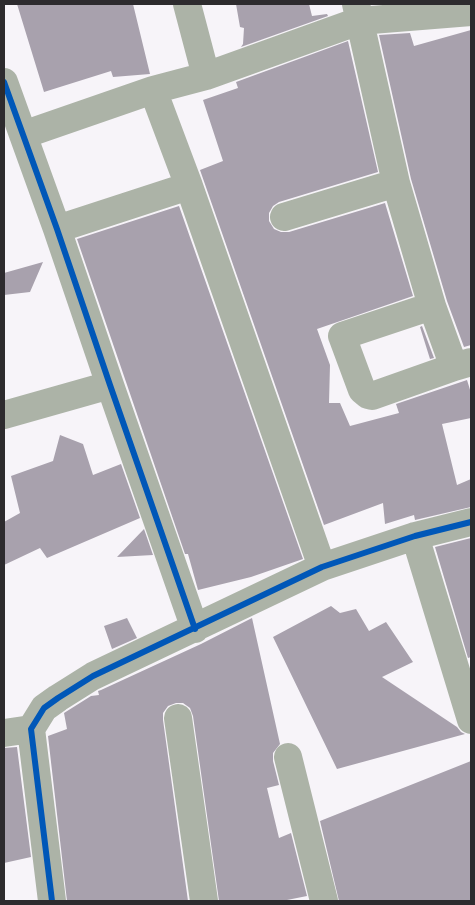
<!DOCTYPE html>
<style>
body{margin:0}
#map{position:relative;width:475px;height:905px;overflow:hidden;background:#f7f4f9;font-family:Figtree,sans-serif}
canvas{display:block}
.frame{position:absolute;inset:0;border:5px solid #2d2b2e;pointer-events:none}
</style>
<div id="map">
<canvas width="475" height="905"></canvas>
<div class="frame"></div>
</div>
<script>
const g = document.querySelector('canvas').getContext('2d');
g.lineJoin = 'round';
function fill(path, color) {
  g.fillStyle = color;
  g.fill(path, 'evenodd');
}
function toPath(rows) {
  const path = new Path2D();
  for (const r of rows) {
    path.moveTo(r[0], r[1]);
    for (let i = 2; i < r.length; i += 2) path.lineTo(r[i], r[i + 1]);
  }
  return path;
}
function strokePath(path, color, width, dash) {
  g.strokeStyle = color;
  g.lineWidth = width;
  g.lineCap = dash ? 'butt' : 'round';
  g.setLineDash(dash || []);
  g.stroke(path);
}
const building = toPath([
 [17,4,133,4,150,74,113,77,111,71,44,92],
 [236,4,309,4,312,16,327,14,328,16,241,47,243,44,244,28,240,27],
 [471,30,471,345,464,347,447,301,411,179,379,35,410,33,414,46],
 [348,41,378,172,279,202,273,206,269,213,269,221,274,229,281,232,289,232,385,203,413,296,317,329,330,365,329,403,340,403,350,426,399,413,396,404,467,380,471,393,471,418,442,424,457,485,471,479,471,507,415,520,414,515,385,524,383,503,324,525,200,170,223,161,203,100,238,88,236,82],
 [179,206,303,559,251,577,198,590,188,554,185,554,77,239],
 [43,262,30,292,4,295,4,273],
 [422,326,434,358,430,359,420,327],
 [60,435,83,444,93,475,121,464,140,518,47,558,40,548,4,565,4,522,20,513,11,476,53,461],
 [144,529,153,555,117,557],
 [471,538,471,657,468,658,435,547],
 [331,606,340,613,356,609,369,631,386,622,413,662,382,677,457,727,461,732,465,734,337,769,273,637],
 [127,618,137,638,112,649,104,626],
 [252,618,280,744,273,753,273,761,279,785,267,788,279,838,291,833,307,896,282,901,219,901,193,716,190,708,183,703,176,703,168,706,163,713,163,720,188,901,67,901,48,736,67,729,64,713,91,696,99,695,98,691,101,690,201,644],
 [17,747,31,857,4,863,4,748],
 [471,761,471,901,339,901,320,821]
]);
const minor = toPath([
 [187,4,206,76],
 [356,4,396,183,432,306,454,367,471,362],
 [4,82,57,229,110,385,195,629],
 [153,90,189,186],
 [23,135,153,90,206,76,359,21,471,12],
 [284,217,396,183],
 [57,229,189,186,322,567],
 [432,306,342,336,362,390,368,395,372,396,454,367],
 [4,415,110,385],
 [415,536,471,720],
 [178,718,204,901],
 [4,733,31,729],
 [288,757,324,901],
 [52,901,31,729,44,708,58,698,93,676,322,567,415,536,471,522]
]);
const cycleway = toPath([
 [4,82,57,229,110,385,195,629],
 [52,901,31,729,44,708,58,698,93,676,322,567,415,536,471,522]
]);
fill(building, '#a8a1ad');
strokePath(minor, '#acb3a7', 28);
strokePath(cycleway, '#0057b8', 6);
</script>
